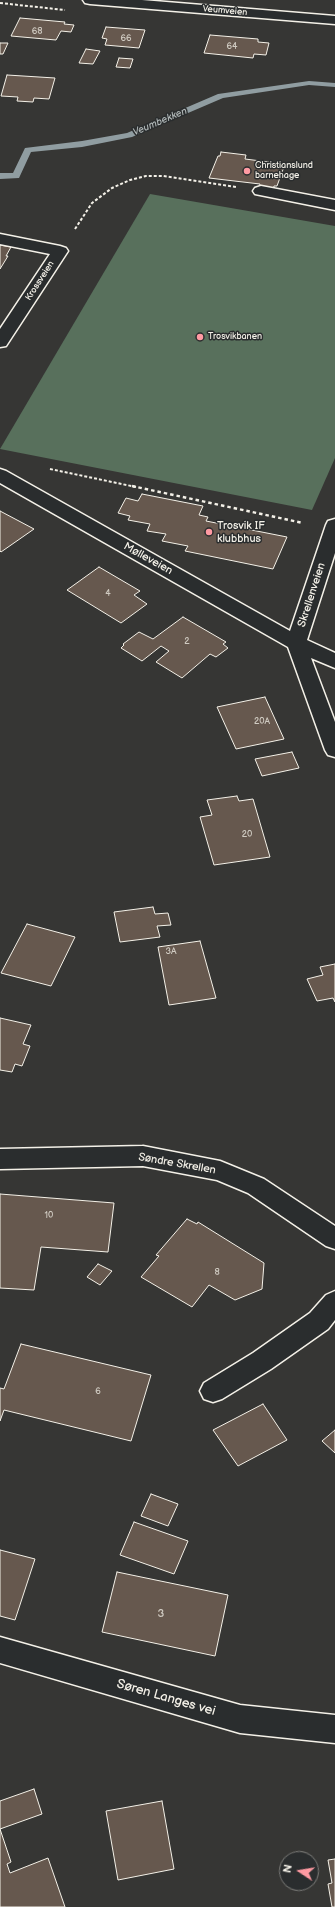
<!DOCTYPE html>
<meta charset="utf-8">
<style>
body{margin:0}
#map{position:relative;width:335px;height:1907px;overflow:hidden;background:#363634;font-family:"Balsamiq Sans",sans-serif}
canvas{display:block}
.north{position:absolute;left:279px;top:1851px;width:40px;height:40px;box-sizing:border-box;background:#2a2d2e;border:1px solid #7b7b78;border-radius:50%;rotate:282deg;font-size:11px;font-weight:700;line-height:16px;text-align:center;color:#f4f1e8}
.north::after{content:'';display:block;margin:auto;width:14px;height:18px;background:#ff9aa2;clip-path:polygon(50% 0,100% 100%,50% 72%,0 100%)}
</style>
<div id="map">
<canvas width="335" height="1907"></canvas>
<div class="north">N</div>
</div>
<script>
const g = document.querySelector('canvas').getContext('2d');
g.lineJoin = 'round';
function fill(path, color) {
  g.fillStyle = color;
  g.fill(path, 'evenodd');
}
function toPath(rows) {
  const path = new Path2D();
  for (const r of rows) {
    path.moveTo(r[0], r[1]);
    for (let i = 2; i < r.length; i += 2) path.lineTo(r[i], r[i + 1]);
  }
  return path;
}
function strokePath(path, color, width, dash) {
  g.strokeStyle = color;
  g.lineWidth = width;
  g.lineCap = dash ? 'butt' : 'round';
  g.setLineDash(dash || []);
  g.stroke(path);
}
function label(font, color, halo, rows, align = 'center') {
  g.font = font + ' "Balsamiq Sans",sans-serif';
  g.lineWidth = 3;
  g.setLineDash([]);
  g.textBaseline = 'middle';
  g.strokeStyle = halo;
  g.fillStyle = color;
  for (const [text, x, y, turn = 0] of rows) {
    g.save();
    g.translate(x, y);
    g.rotate((+turn || 0) * Math.PI / 180);
    g.textAlign = isNaN(turn) ? turn : align;
    if (halo) g.strokeText(text, 0, 0);
    g.fillText(text, 0, 0);
    g.restore();
  }
}
const green = toPath([
 [150,194,335,226,335,458,312,510,0,449]
]);
const stream = toPath([
 [309,81,335,83,335,87,309,85,223,98,132,137,82,147,31,152,19,178,0,179,0,173,13,173,25,148,82,141,127,133,218,94,309,81]
]);
const building = toPath([
 [20,18,65,22,64,24,74,25,71,32,61,31,56,40,11,36,20,18],
 [106,27,145,30,139,48,105,45,107,39,102,38,106,27],
 [210,35,258,39,258,42,269,43,266,55,254,54,253,58,204,53,210,35],
 [0,43,8,43,3,54,0,54,0,43],
 [86,49,100,51,93,64,79,63,86,49],
 [119,58,133,59,130,68,116,67,119,58],
 [7,75,55,78,49,99,34,98,33,102,17,101,18,97,1,96,7,75],
 [221,152,246,155,245,159,285,164,277,186,274,186,273,190,259,188,260,184,209,178,218,156,220,156,221,152],
 [0,245,11,247,6,256,8,256,0,269,0,245],
 [142,494,203,506,199,515,208,517,206,521,287,537,273,569,185,551,188,546,162,541,166,534,147,531,150,524,128,520,130,516,118,513,126,498,138,501,142,494],
 [0,511,34,529,1,552,0,551,0,511],
 [99,567,140,591,134,595,147,604,121,623,67,590,99,567],
 [183,617,226,642,223,644,228,648,216,657,210,654,182,678,156,662,169,651,161,646,142,661,121,648,124,645,123,644,139,632,153,639,183,617],
 [265,697,284,739,236,749,217,707,265,697],
 [292,752,299,768,262,776,255,759,292,752],
 [237,796,239,801,253,799,270,857,214,865,200,817,212,815,207,800,237,796],
 [153,907,155,914,168,913,171,925,157,926,160,937,120,942,114,912,153,907],
 [27,924,75,937,51,986,1,973,27,924],
 [200,941,216,998,169,1005,158,947,200,941],
 [335,964,335,1002,333,998,317,1001,307,979,323,975,320,967,335,964],
 [0,1018,31,1025,23,1044,30,1046,22,1066,15,1064,12,1072,0,1070,0,1018],
 [0,1194,114,1203,108,1252,41,1247,34,1290,0,1288,0,1194],
 [187,1219,197,1224,198,1222,264,1263,262,1289,235,1300,209,1285,192,1307,141,1277,159,1256,156,1255,187,1219],
 [98,1264,112,1271,100,1285,87,1277,98,1264],
 [21,1344,151,1375,131,1441,4,1410,0,1421,0,1388,4,1389,21,1344],
 [263,1404,287,1440,238,1466,213,1430,263,1404],
 [335,1430,335,1453,322,1441,335,1430],
 [151,1494,178,1504,168,1526,141,1516,151,1494],
 [134,1522,188,1541,174,1574,120,1555,134,1522],
 [0,1550,35,1559,15,1620,0,1616,0,1550],
 [117,1572,228,1595,215,1656,102,1632,117,1572],
 [34,1789,42,1814,0,1829,11,1862,7,1864,10,1873,48,1858,65,1907,0,1907,0,1801,34,1789],
 [162,1801,174,1869,118,1880,106,1811,162,1801],
 [335,1859,335,1907,332,1907,328,1884,332,1883,328,1860,335,1859]
]);
const pathFar1 = toPath([
 [0,3,65,10],
 [75,229,92,203,112,188,130,180,146,176,163,176,236,187],
 [50,469,136,487]
]);
const path = toPath([
 [132,486,303,523]
]);
const minor = toPath([
 [261,186,335,200,335,210,255,194,253,191,255,188,261,186],
 [0,234,60,246,66,248,68,251,6,346,0,347,0,329,50,254,0,244,0,234],
 [0,469,6,471,290,631,326,525,328,521,335,519,335,553,307,640,335,653,335,668,311,658,335,722,335,757,328,755,325,750,288,647,0,483,0,469],
 [143,1146,220,1161,264,1179,335,1226,335,1249,326,1246,248,1193,217,1180,143,1166,0,1169,0,1149,143,1146],
 [335,1291,335,1320,328,1329,271,1369,222,1399,213,1402,204,1399,200,1391,204,1383,253,1353,310,1313,326,1295,335,1291],
 [0,1637,240,1705,335,1715,335,1743,240,1733,0,1663,0,1637]
]);
const major = toPath([
 [83,0,142,0,335,16,335,24,90,4,85,3,83,0]
]);
const markers = [
 [247,171,4,"#ff9aa2"],
 [200,337,4,"#ff9aa2"],
 [209,532,4,"#ff9aa2"]
];
const farStreetnames = [
 ["Veumveien",225,11,5],
 ["Krossveien",40,281,-57]
];
const numberNames = [
 ["68",37,32],
 ["66",126,39],
 ["64",232,47],
 ["4",108,594],
 ["2",187,642],
 ["20A",262,722],
 ["20",247,835],
 ["3A",171,952],
 ["10",49,1216],
 ["8",217,1273],
 ["6",98,1392]
];
const farPoinames = [
 ["Christianslund",255,166],
 ["barnehage",255,176],
 ["Trosvikbanen",208,337]
];
const farWaternames = [
 ["Veumbekken",160,122,-23]
];
const poiNames = [
 ["Trosvik IF",217,526],
 ["klubbhus",217,539]
];
const streetNames = [
 ["Mølleveien",148,559,29],
 ["Skrellenveien",312,595,-72],
 ["Søndre Skrellen",177,1164,10]
];
const nearNumbernames = [
 ["3",161,1614]
];
const nearStreetnames = [
 ["Søren Langes vei",166,1698,16]
];
fill(green, '#58705c');
fill(stream, '#909da1');
fill(building, '#66584e');
strokePath(building, '#f4f1e8', 1);
strokePath(minor, '#f4f1e8', 3);
strokePath(major, '#f4f1e8', 3);
strokePath(pathFar1, '#f4f1e8', 2, [3, 2]);
strokePath(path, '#f4f1e8', 2.5, [3.5, 3]);
fill(minor, '#2a2d2e');
fill(major, '#2a2d2e');
for (const [x, y, r, color] of markers) {
  const dot = new Path2D();
  dot.arc(x, y, r, 0, 2 * Math.PI);
  g.fillStyle = color;
  g.fill(dot);
  strokePath(dot, '#2a2d2e', 1.5);
}
label('9px', '#f4f1e8', '#2a2d2e', farStreetnames);
label('9px', '#d0cbc2', null, numberNames);
label('9px', '#f4f1e8', '#2a2d2e', farPoinames, 'left');
label('italic 10px', '#b2b9b9', '#2a2d2e', farWaternames);
label('11px', '#f4f1e8', '#2a2d2e', poiNames, 'left');
label('11px', '#f4f1e8', '#2a2d2e', streetNames);
label('11px', '#d0cbc2', null, nearNumbernames);
label('13px', '#f4f1e8', '#2a2d2e', nearStreetnames);
</script>
